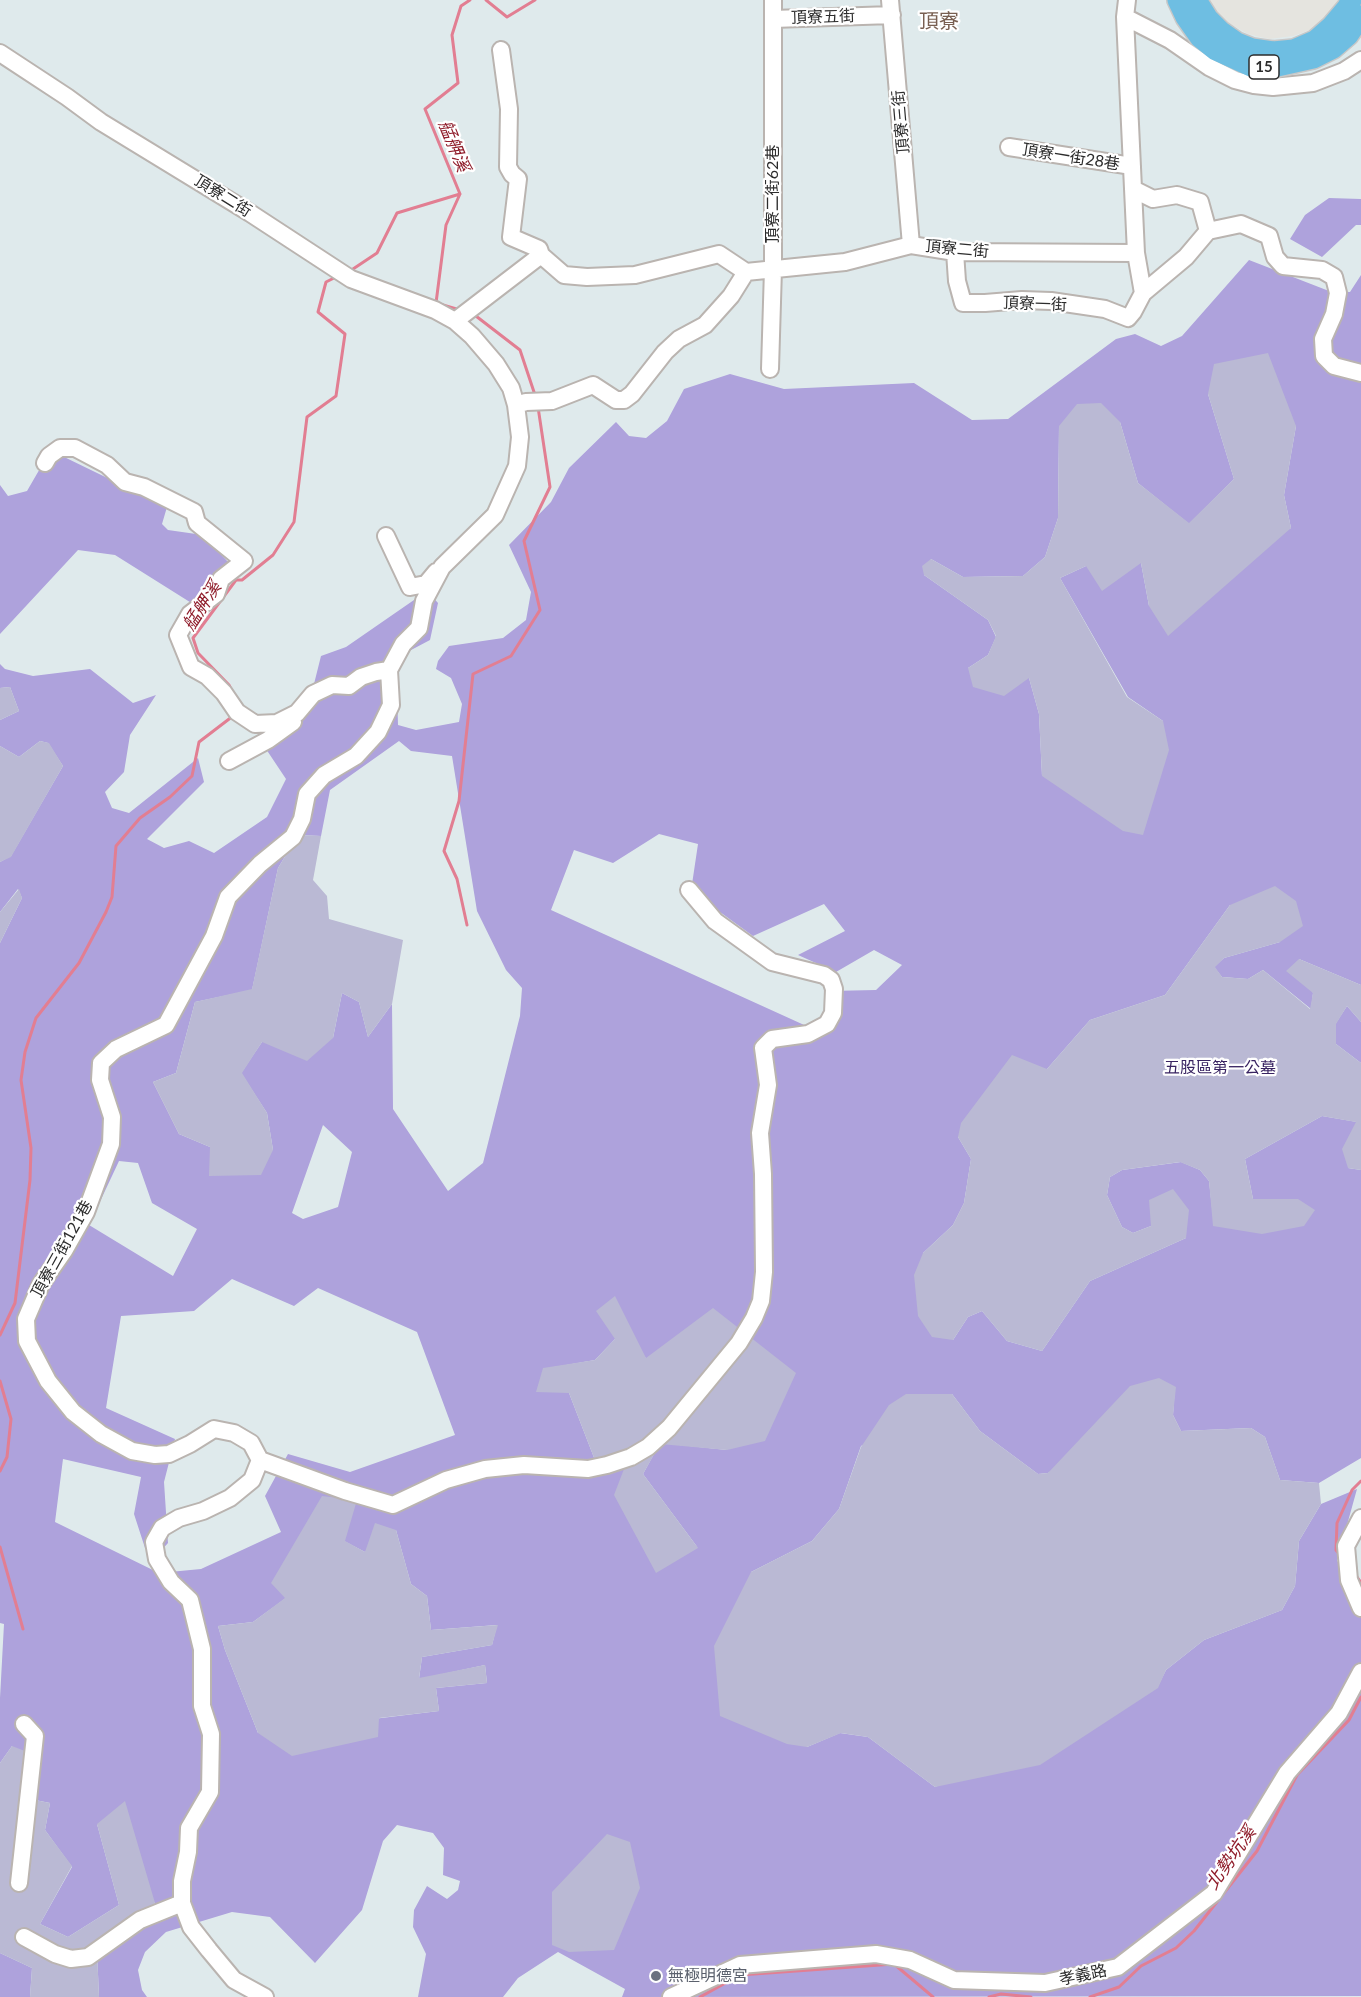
<!DOCTYPE html>
<meta charset="utf-8">
<style>
body{margin:0}
canvas{display:block;background:#dfeaec}
</style>
<canvas width="1361" height="1997"></canvas>
<script>
const g = document.querySelector('canvas').getContext('2d');
g.lineJoin = 'round';
function fill(path, color) {
  g.fillStyle = color;
  g.fill(path, 'evenodd');
}
function toPath(rows) {
  const path = new Path2D();
  for (const r of rows) {
    path.moveTo(r[0], r[1]);
    for (let i = 2; i < r.length; i += 2) path.lineTo(r[i], r[i + 1]);
  }
  return path;
}
function strokePath(path, color, width, dash) {
  g.strokeStyle = color;
  g.lineWidth = width;
  g.lineCap = dash ? 'butt' : 'round';
  g.setLineDash(dash || []);
  g.stroke(path);
}
function label(font, color, halo, rows, align = 'center') {
  g.font = font + ' Lato,"Noto Sans TC",sans-serif';
  g.lineWidth = 4.5;
  g.setLineDash([]);
  g.textBaseline = 'middle';
  g.strokeStyle = halo;
  g.fillStyle = color;
  for (const [text, x, y, turn = 0] of rows) {
    g.save();
    g.translate(x, y);
    g.rotate((+turn || 0) * Math.PI / 180);
    g.textAlign = isNaN(turn) ? turn : align;
    if (halo) g.strokeText(text, 0, 0);
    g.fillText(text, 0, 0);
    g.restore();
  }
}
const industrial = toPath([
 [1210,0,1340,0,1326,20,1310,30,1293,36,1269,39,1248,34,1227,22,1213,7]
]);
const green = toPath([
 [1329,198,1361,199,1361,225,1356,225,1322,257,1290,239,1305,215],
 [1249,260,1329,291,1350,292,1361,275,1361,985,1299,959,1313,993,1311,1009,1263,970,1248,979,1222,977,1214,967,1224,958,1280,942,1230,905,1165,995,1090,1020,1047,1069,958,1137,971,1159,964,1203,953,1225,923,1253,953,1340,968,1317,982,1311,1007,1341,1042,1351,1090,1281,1186,1238,1151,1226,1133,1233,1122,1227,1107,1195,1110,1177,1122,1170,1181,1162,1200,1170,1209,1181,1214,1226,1298,1199,1253,1199,1245,1159,1322,1116,1357,1122,1348,1168,1361,1170,1361,1458,1319,1483,1280,1480,1265,1437,1251,1428,1181,1431,1173,1415,1175,1387,1048,1473,1038,1474,980,1431,952,1394,861,1446,839,1509,812,1541,751,1572,807,1747,840,1733,868,1737,935,1787,1157,1688,1166,1670,1204,1640,1282,1610,1295,1586,1299,1541,1321,1504,1357,1489,1337,1561,1361,1580,1361,1996,622,1997,625,1989,558,1952,518,1978,503,1997,418,1997,426,1954,413,1927,414,1910,427,1886,447,1899,458,1890,460,1881,443,1875,444,1848,433,1833,397,1825,383,1841,362,1910,315,1963,270,1917,232,1912,166,1932,145,1952,138,1970,142,1990,147,1997,99,1997,97,1951,155,1903,97,1824,119,1905,68,1937,40,1924,72,1867,45,1830,50,1803,25,1798,12,1746,0,1763,0,1698,4,1624,0,1623,0,943,22,898,18,889,0,912,0,862,11,856,63,766,48,743,40,741,19,757,0,746,0,720,19,711,10,687,0,688,0,664,5,669,33,676,90,669,133,703,156,695,130,735,124,772,105,792,112,808,129,813,198,758,204,782,147,839,164,848,189,841,214,853,267,817,286,779,266,749,309,704,321,656,346,647,427,591,438,603,430,640,396,658,398,725,416,730,459,722,462,704,451,678,436,669,438,661,449,646,503,638,526,620,531,592,509,545,551,502,569,468,616,422,629,436,646,438,667,421,684,389,730,374,784,389,914,383,972,420,1008,419,1116,339,1135,334,1161,346,1182,336],
 [1208,394,1296,426,1284,495,1291,528,1149,606,1141,563,1086,566,1060,578,1128,697,1163,721,1042,776,1039,714,1029,678,968,668,988,655,996,637,988,620,924,575,931,559,963,577,1023,576,1045,557,1058,518,1059,426,1120,422,1138,483,1189,524,1234,479],
 [399,741,411,751,452,756,477,911,506,970,522,988,520,1016,483,1163,448,1191,393,1109,392,1004,368,1037,359,1002,342,993,333,1038,262,1042,241,1073,267,1113,273,1150,210,1147,179,1134,153,1082,176,1073,195,1002,252,990,278,868,298,835,321,836,330,790],
 [659,834,698,844,691,891,753,936,824,904,845,931,798,955,836,972,874,950,902,965,876,990,829,991,824,1034,551,910,574,850,613,863],
 [323,1125,352,1152,338,1207,303,1219,292,1213],
 [119,1161,138,1163,152,1203,197,1229,173,1276,89,1225],
 [232,1279,294,1306,318,1288,417,1332,455,1435,350,1472,288,1454,265,1496,281,1532,201,1569,159,1573,55,1522,63,1459,141,1477,134,1514,145,1548,159,1553,168,1543,164,1482,175,1439,106,1408,121,1316,194,1311],
 [615,1339,646,1358,727,1450,660,1443,643,1474,698,1548,624,1469,598,1468,569,1393,543,1369,595,1360],
 [396,1530,411,1584,427,1596,431,1630,497,1625,492,1645,422,1657,419,1679,485,1665,487,1683,436,1688,439,1711,258,1733,225,1650,218,1626,253,1622,286,1598,344,1541,365,1552],
 [49,453,58,454,167,507,162,524,168,530,203,535,229,563,230,573,193,604,115,555,78,550,0,634,0,485,8,496,27,491],
 [1347,1006,1361,1022,1361,1063,1336,1044,1336,1023],
 [0,1953,32,1968,30,1997,0,1997]
]);
const cemetery = toPath([
 [1268,353,1296,426,1284,495,1291,528,1168,636,1149,606,1141,563,1102,591,1086,566,1060,578,1127,697,1163,721,1169,750,1143,835,1123,831,1042,776,1039,714,1029,678,1004,696,973,687,968,668,988,655,996,636,988,620,924,575,922,566,931,559,963,577,1023,576,1045,557,1058,518,1059,426,1077,404,1101,403,1120,422,1138,483,1189,523,1234,479,1208,394,1214,364],
 [10,687,19,711,0,720,0,688],
 [40,741,49,743,63,766,11,857,0,862,0,746,19,757],
 [298,835,321,836,313,880,327,896,329,919,403,940,392,1004,368,1037,359,1002,342,993,333,1038,307,1061,262,1042,242,1073,267,1113,273,1150,261,1175,209,1176,210,1147,179,1134,153,1082,176,1073,195,1002,252,989,278,868],
 [1275,886,1296,901,1303,926,1280,942,1224,958,1215,967,1222,977,1248,979,1263,970,1310,1009,1313,993,1286,971,1299,959,1361,985,1361,1022,1347,1006,1336,1024,1336,1044,1361,1063,1361,1170,1348,1168,1342,1149,1356,1122,1322,1116,1245,1159,1253,1199,1298,1199,1315,1210,1304,1226,1262,1234,1213,1226,1209,1181,1200,1170,1180,1162,1122,1170,1110,1177,1107,1195,1122,1227,1133,1233,1151,1226,1149,1200,1173,1189,1189,1210,1186,1238,1090,1281,1042,1351,1007,1341,982,1311,968,1317,953,1340,932,1337,918,1316,914,1275,923,1253,953,1225,964,1203,971,1159,958,1137,961,1123,1012,1055,1047,1069,1090,1020,1165,995,1230,905],
 [19,889,22,898,0,943,0,912],
 [615,1296,646,1358,713,1308,796,1373,765,1441,727,1450,660,1444,643,1474,698,1548,656,1573,614,1495,624,1469,598,1468,569,1393,536,1392,543,1368,595,1360,615,1339,596,1311],
 [1159,1378,1176,1387,1173,1415,1181,1431,1251,1428,1265,1437,1280,1480,1319,1483,1321,1504,1299,1541,1295,1586,1282,1610,1204,1640,1166,1670,1158,1688,1040,1765,935,1787,868,1737,841,1733,807,1747,787,1744,720,1716,714,1646,751,1572,812,1541,839,1509,861,1447,889,1405,906,1394,952,1394,980,1431,1038,1474,1048,1473,1130,1386],
 [322,1496,357,1500,345,1541,365,1552,375,1523,396,1530,411,1584,427,1596,431,1630,498,1625,492,1645,422,1657,419,1678,485,1665,487,1683,436,1688,439,1711,379,1718,378,1737,292,1756,258,1733,225,1650,218,1626,253,1622,285,1598,271,1583],
 [12,1746,30,1753,25,1798,50,1803,45,1830,72,1866,40,1924,68,1937,119,1905,97,1824,125,1801,155,1903,97,1951,99,1997,30,1997,32,1968,0,1953,0,1763],
 [607,1834,630,1842,640,1888,614,1950,569,1952,552,1945,552,1892]
]);
const stream = toPath([
 [486,0,507,17,535,0],
 [460,194,446,225,436,303,460,310],
 [350,271,377,253,397,213,460,194,425,109,458,83,452,35,461,6,470,0],
 [472,313,520,350,535,395],
 [231,689,229,685,198,653,193,638,236,580,242,580,273,555,294,522,307,417,336,396,345,334,318,312,326,282,338,276],
 [467,925,457,879,444,851,459,801,473,674,511,656,540,610,524,541,550,487,538,407],
 [0,1335,15,1303,30,1180,31,1148,21,1080,25,1052,36,1018,79,963,106,912,112,897,116,846,140,818,170,797,192,776,199,742,233,716],
 [0,1381,11,1419,7,1457,0,1471],
 [0,1547,23,1629],
 [1340,1555,1336,1550,1337,1523,1352,1490,1361,1481],
 [1355,1574,1361,1583],
 [700,1997,740,1975,894,1964,933,1997],
 [989,1997,1001,1994,1031,1997],
 [1090,1997,1119,1987,1141,1966,1176,1948,1194,1931,1257,1851,1297,1775,1349,1720,1361,1697]
]);
const minor = toPath([
 [773,0,773,19,892,15],
 [890,0,911,245],
 [1127,0,1125,17,1136,253,1143,293],
 [1125,17,1170,40,1209,67,1235,80,1254,85,1273,87,1313,83,1344,71,1361,60],
 [501,50,509,109,508,167,512,174,518,179,511,237,539,249,541,255],
 [0,53,67,97,101,122,250,213,351,279,435,310,455,321,472,336,496,364,511,388,516,405,520,437,517,466,495,515,442,567,424,601,419,628,403,644,389,670,391,705,378,732,356,756,324,775,307,794,302,819,293,837,260,864,228,897,214,936,166,1025,116,1049,101,1063,100,1080,112,1117,111,1144,86,1212,64,1251,41,1284,26,1319,27,1341,48,1381,73,1412,101,1434,132,1451,155,1455,169,1454,190,1444,214,1429,234,1433,251,1443,260,1460,252,1480,230,1498,203,1511,179,1518,162,1528,154,1542,157,1559,171,1582,190,1600,202,1649,202,1706,211,1734,210,1792,189,1828,188,1852,182,1881,182,1903,191,1927,209,1950,234,1980,265,1997],
 [1009,147,1132,166],
 [1208,231,1241,224,1269,236,1275,257,1283,266,1322,270,1334,277,1338,293,1334,314,1323,339,1324,356,1334,366,1361,373],
 [955,252,957,281,963,303,985,303,1022,300,1051,301,1105,309,1128,318,1133,312,1143,293,1186,257,1208,231,1200,202,1177,195,1153,199,1133,189],
 [455,321,541,255,564,275,587,277,635,275,719,254,746,272,845,262,911,245,955,252,1136,253],
 [770,369,773,269,773,19],
 [516,405,526,402,552,401,593,385,616,400,624,400,632,394,665,352,679,339,705,325,731,296,746,272],
 [45,463,49,456,60,448,75,448,107,465,125,482,144,487,194,512,197,523,244,561,221,579,216,594,190,614,178,635,191,667,207,676,224,693,237,712,255,724,277,723,297,713,313,694,332,685,349,686,361,677,376,672,389,670],
 [386,536,410,587,426,584,436,572],
 [229,761,268,740,293,722],
 [260,1460,345,1491,393,1505,446,1480,485,1469,524,1465,588,1469,607,1465,631,1457,648,1447,669,1428,739,1343,754,1318,761,1301,764,1272,763,1174,760,1133,768,1085,763,1048,772,1039,808,1034,827,1024,833,1013,834,989,831,980,824,975,772,962,715,921,689,890],
 [1361,1518,1346,1546,1349,1580,1361,1608],
 [19,1883,35,1736,24,1724],
 [24,1937,55,1954,71,1959,88,1957,140,1920,182,1903],
 [671,1997,740,1965,876,1954,910,1960,954,1980,1045,1983,1118,1967,1214,1893,1287,1773,1339,1713,1361,1672]
]);
const major = toPath([
 [1178,0,1186,17,1200,37,1216,50,1251,66,1273,67,1313,58,1333,48,1348,35,1361,16],
 [1196,0,1208,19,1220,31,1237,43,1252,49,1273,52,1294,50,1315,41,1332,26,1348,7,1351,0]
]);
const markers = [
 [656,1976,6,"#6b7280"]
];
const shields = [
 [1264,67,30]
];
const shieldNames = [
 ["15",1264,67]
];
const streetNames = [
 ["頂寮五街",823,17,-2],
 ["頂寮三街",901,122,-95],
 ["頂寮一街28巷",1071,157,9],
 ["頂寮二街62巷",773,194,-90],
 ["頂寮二街",223,196,32],
 ["頂寮二街",957,249,5],
 ["頂寮一街",1035,304,2],
 ["頂寮三街121巷",62,1249,-61],
 ["孝義路",1083,1975,-12]
];
const parkNames = [
 ["五股區第一公墓",1220,1068]
];
const worshipNames = [
 ["無極明德宮",668,1976]
];
const waterNames = [
 ["艋舺溪",454,146,68],
 ["艋舺溪",202,606,-57],
 ["北勢坑溪",1231,1858,-55]
];
const quarterNames = [
 ["頂寮",939,22]
];
fill(industrial, '#e5e4df');
fill(green, '#aea2dc');
fill(cemetery, '#bab9d4');
strokePath(stream, '#e27e92', 3);
strokePath(minor, '#bab4b0', 20);
strokePath(major, '#c8c8c8', 24);
strokePath(minor, '#fff', 16);
strokePath(major, '#6ebee2', 21);
for (const [x, y, r, color] of markers) {
  const dot = new Path2D();
  dot.arc(x, y, r, 0, 2 * Math.PI);
  g.fillStyle = color;
  g.fill(dot);
  strokePath(dot, '#fff', 2);
}
for (const [x, y, w] of shields) {
  const box = new Path2D();
  box.roundRect(x - w / 2, y - 12, w, 24, 4.5);
  g.fillStyle = '#fff';
  g.fill(box);
  strokePath(box, '#2c2c2c', 1.5);
}
label('bold 15px', '#2c2c2c', null, shieldNames);
label('16px', '#2c2c2c', '#fff', streetNames);
label('16px', '#382361', '#fff', parkNames);
label('16px', '#5b616d', '#fff', worshipNames, 'left');
label('italic 18px', '#8f1c2a', '#fff', waterNames);
label('20px', '#785f51', '#fff', quarterNames);
</script>
